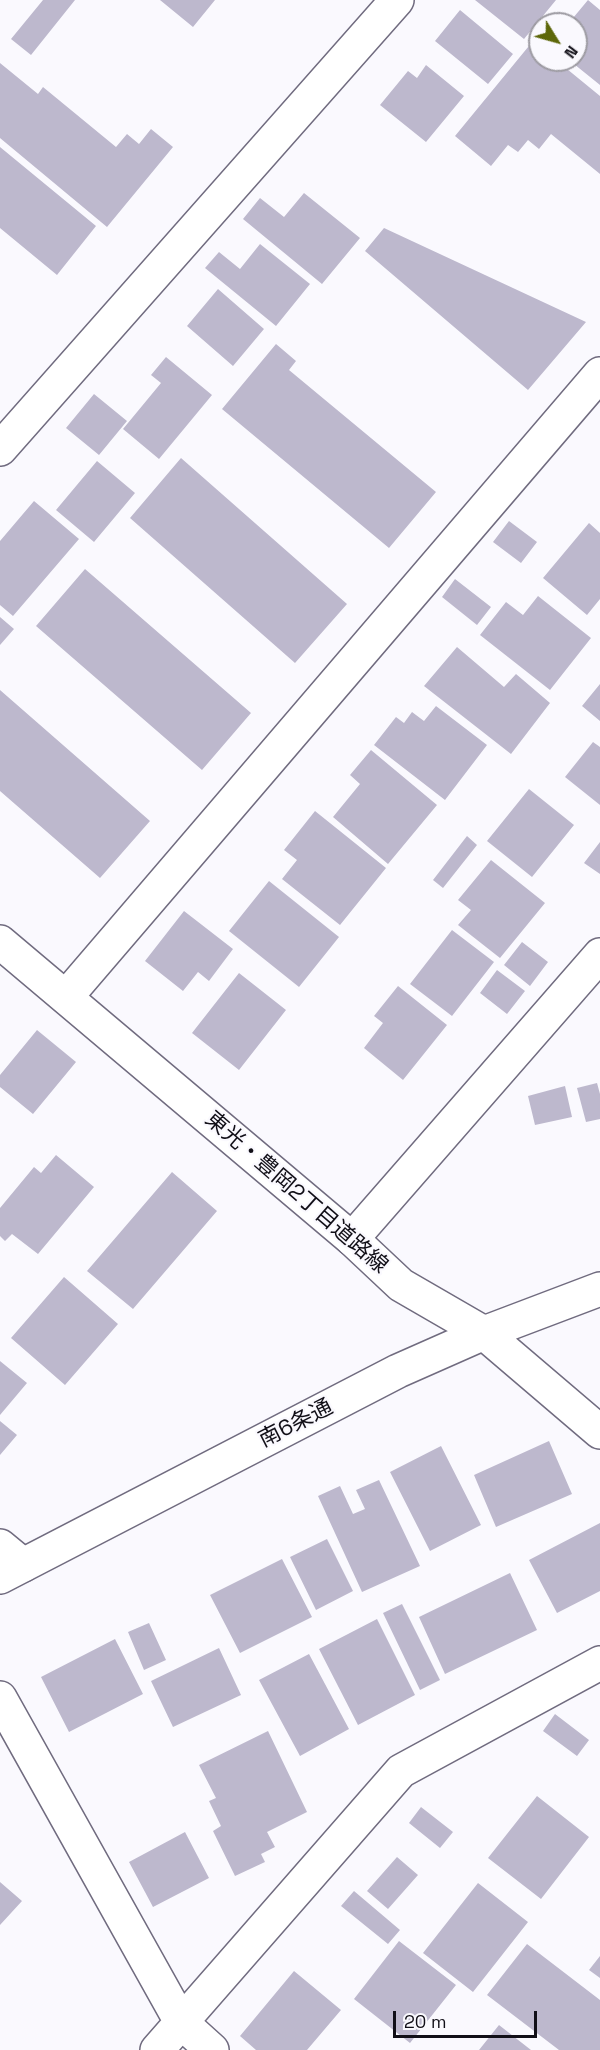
<!DOCTYPE html>
<meta charset="utf-8">
<style>
body{margin:0}
#map{position:relative;width:600px;height:2050px;overflow:hidden;background:#faf9fe;font-family:"Space Grotesk",sans-serif}
canvas{display:block}
.north{position:absolute;left:528px;top:12px;width:60px;height:60px;box-sizing:border-box;background:#faf9fe;border:2px solid #9d9ba2;border-radius:50%;rotate:127deg;font-size:16px;font-weight:700;line-height:24px;text-align:center;color:#110f17}
.north::after{content:'';display:block;margin:auto;width:21px;height:27px;background:#5d670a;clip-path:polygon(50% 0,100% 100%,50% 72%,0 100%)}
.scale{position:absolute;left:393px;top:2011px;width:144px;height:27px;box-sizing:border-box;border:3px solid #110f17;border-top:0;padding-left:8px;font-size:18px;line-height:21px;white-space:nowrap;color:#110f17;-webkit-text-stroke:4px #faf9fe;paint-order:stroke}
</style>
<div id="map">
<canvas width="600" height="2050"></canvas>
<div class="north">N</div>
<div class="scale">20 m</div>
</div>
<script>
const g = document.querySelector('canvas').getContext('2d');
g.lineJoin = 'round';
function fill(path, color) {
  g.fillStyle = color;
  g.fill(path, 'evenodd');
}
function toPath(rows) {
  const path = new Path2D();
  for (const r of rows) {
    path.moveTo(r[0], r[1]);
    for (let i = 2; i < r.length; i += 2) path.lineTo(r[i], r[i + 1]);
  }
  return path;
}
function strokePath(path, color, width, dash) {
  g.strokeStyle = color;
  g.lineWidth = width;
  g.lineCap = dash ? 'butt' : 'round';
  g.setLineDash(dash || []);
  g.stroke(path);
}
function label(font, color, halo, rows, align = 'center') {
  g.font = font + ' "Space Grotesk","Noto Sans JP",sans-serif';
  g.lineWidth = 4.5;
  g.setLineDash([]);
  g.textBaseline = 'middle';
  g.strokeStyle = halo;
  g.fillStyle = color;
  for (const [text, x, y, turn = 0] of rows) {
    g.save();
    g.translate(x, y);
    g.rotate((+turn || 0) * Math.PI / 180);
    g.textAlign = isNaN(turn) ? turn : align;
    if (halo) g.strokeText(text, 0, 0);
    g.fillText(text, 0, 0);
    g.restore();
  }
}
const building = toPath([
 [43,0,75,0,31,55,11,39],
 [160,0,215,0,193,27],
 [475,0,556,0,524,39],
 [588,0,600,10,600,85,569,60,576,60,576,24,568,24],
 [460,10,513,54,488,84,435,41],
 [533,41,540,47,540,60,556,60,600,96,600,174,551,134,539,149,528,140,518,152,508,145,491,166,455,136],
 [0,63,38,94,43,87,116,147,127,134,139,144,151,129,173,147,107,227,0,138],
 [426,65,464,96,426,142,380,105,408,71,417,78],
 [0,147,96,226,57,275,0,228],
 [304,193,360,238,322,284,243,219,260,198,284,217],
 [384,228,586,322,528,390,365,251],
 [260,244,310,284,276,326,205,268,219,252,240,269],
 [218,289,264,329,233,366,187,326],
 [276,344,296,361,289,370,436,492,389,548,222,409],
 [166,357,212,395,159,459,123,429,161,383,151,375],
 [94,394,127,421,99,455,66,428],
 [181,458,347,604,295,663,130,518],
 [97,461,135,493,94,542,56,510],
 [34,501,79,539,13,616,0,605,0,541],
 [509,521,537,542,521,563,493,542],
 [589,523,600,533,600,599,587,615,543,578],
 [85,569,251,713,202,770,36,626],
 [455,579,491,607,477,625,442,597],
 [538,596,591,638,550,690,480,635,506,602,523,615],
 [0,617,14,629,0,645],
 [457,647,504,687,516,674,550,703,511,754,424,686],
 [600,684,600,721,582,706],
 [0,690,150,821,100,878,0,791],
 [436,706,487,745,445,800,374,745,396,717,404,723,412,712,424,721],
 [593,742,600,747,600,805,565,777],
 [371,750,437,805,388,864,333,817,360,784,350,775],
 [529,789,574,825,532,877,487,841],
 [315,811,386,868,340,925,282,879,297,860,284,850],
 [467,836,477,845,443,888,433,880],
 [600,842,600,874,584,863],
 [491,860,545,903,500,958,458,925,471,910,458,900],
 [269,881,339,937,299,987,229,931],
 [184,911,233,949,209,981,198,972,183,991,145,961],
 [452,930,494,962,452,1016,410,984],
 [522,942,548,962,530,986,504,965],
 [497,970,525,991,507,1014,480,993],
 [239,973,286,1010,239,1070,192,1033],
 [398,986,447,1025,403,1080,364,1048,383,1023,374,1016],
 [37,1030,76,1062,33,1114,0,1087,0,1075],
 [597,1083,600,1094,600,1119,586,1122,577,1088],
 [565,1086,572,1117,535,1125,528,1096],
 [56,1155,94,1187,38,1254,12,1234,5,1241,0,1236,0,1208,34,1167,41,1173],
 [172,1172,217,1211,133,1309,87,1271],
 [64,1277,118,1324,65,1385,11,1338],
 [0,1361,27,1383,0,1415],
 [0,1421,17,1435,0,1455],
 [549,1441,572,1494,496,1527,474,1475],
 [441,1446,481,1525,430,1551,390,1472],
 [379,1480,420,1566,362,1592,318,1496,340,1486,353,1514,365,1509,356,1490],
 [600,1523,600,1591,557,1613,529,1560],
 [327,1539,353,1591,316,1610,290,1557],
 [282,1559,312,1617,240,1653,210,1595],
 [510,1573,537,1630,445,1674,419,1617],
 [402,1604,440,1680,420,1690,383,1613],
 [377,1619,415,1695,358,1725,319,1649],
 [149,1623,166,1660,144,1670,128,1632],
 [115,1639,143,1694,69,1732,41,1677],
 [219,1648,241,1695,173,1727,151,1681],
 [309,1654,349,1729,300,1756,259,1680],
 [555,1714,589,1740,577,1756,543,1731],
 [268,1731,307,1812,267,1832,275,1847,261,1854,265,1862,235,1876,213,1831,221,1826,209,1801,216,1798,199,1765],
 [537,1796,589,1837,541,1899,488,1858],
 [421,1807,453,1832,440,1848,409,1823],
 [185,1832,209,1878,153,1907,129,1862],
 [397,1857,418,1875,388,1909,367,1891],
 [0,1882,22,1901,0,1925],
 [478,1883,528,1922,473,1992,423,1953],
 [354,1891,400,1930,388,1944,341,1906],
 [399,1941,456,1985,410,2043,354,1999],
 [527,1944,600,2000,600,2050,559,2050,487,1995],
 [600,1956,600,1978,589,1970],
 [294,1971,341,2010,307,2050,256,2050,240,2036],
 [499,2025,531,2050,479,2050]
]);
const minor = toPath([
 [0,449,397,0],
 [66,997,600,374],
 [352,1239,600,955],
 [0,1546,23,1565],
 [0,1698,181,2022,212,2050],
 [157,2050,401,1771,600,1663]
]);
const tertiary = toPath([
 [0,942,352,1239,401,1285,484,1333,600,1432],
 [0,1577,398,1371,484,1333,600,1289]
]);
const streetNames = [
 ["東光・豊岡2丁目道路線",296,1193,41],
 ["南6条通",296,1424,-27]
];
fill(building, '#bdb8cd');
strokePath(minor, '#706b7f', 36);
strokePath(tertiary, '#706b7f', 36);
strokePath(minor, '#fff', 33);
strokePath(tertiary, '#fff', 33);
label('22px', '#110f17', '#faf9fe', streetNames);
</script>
